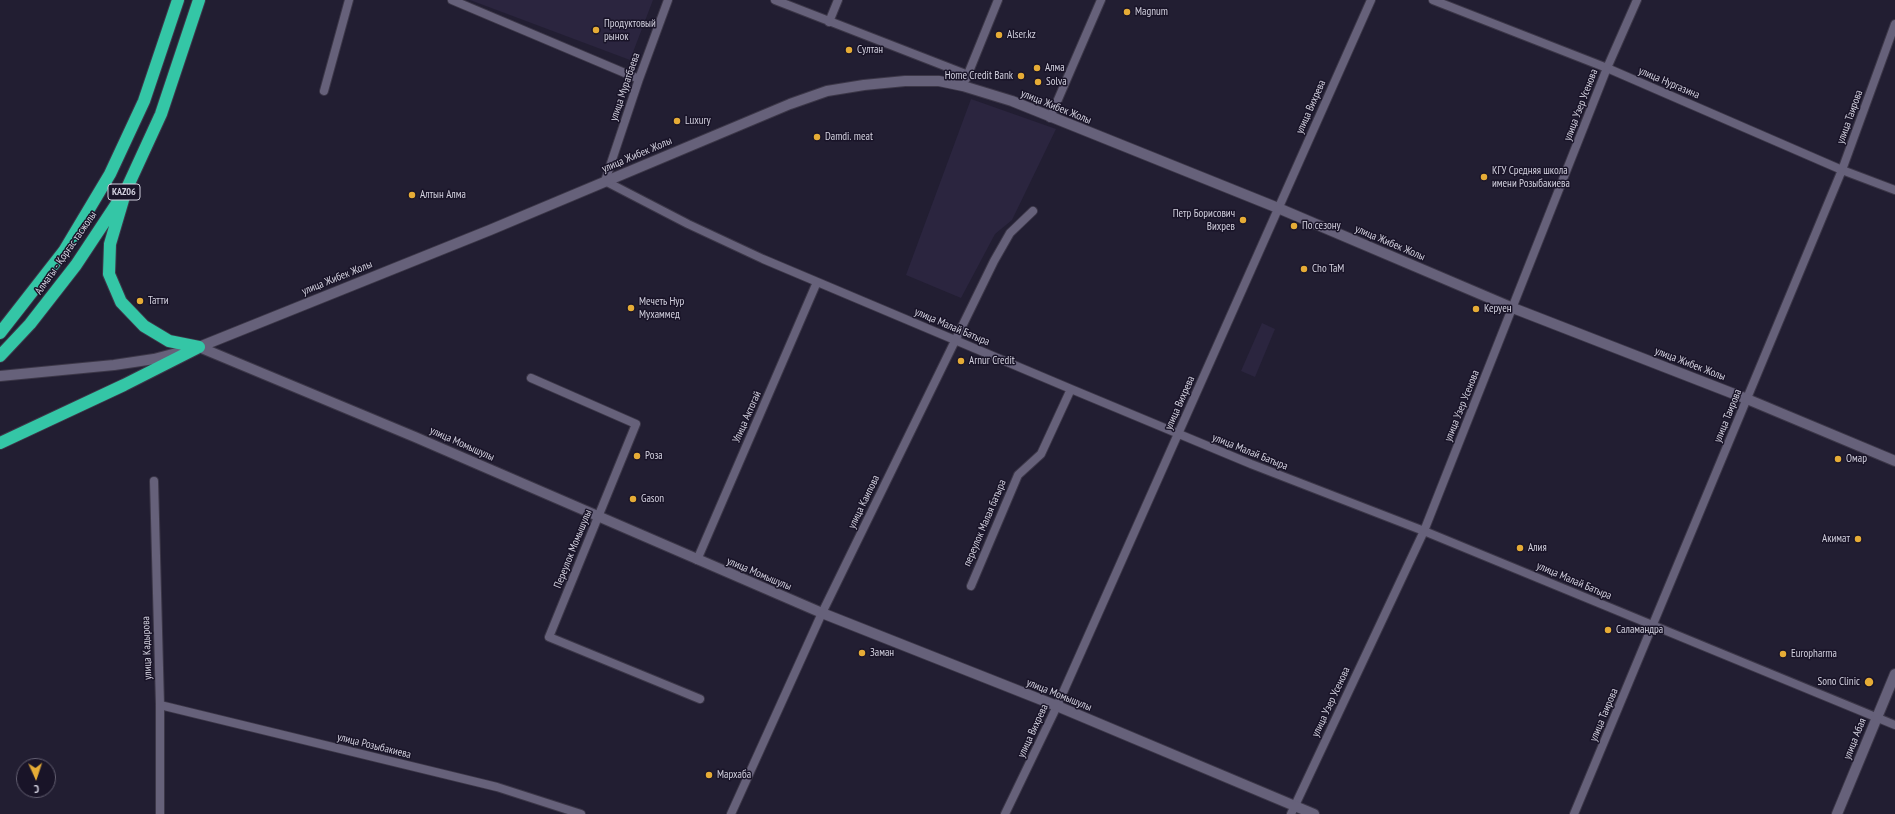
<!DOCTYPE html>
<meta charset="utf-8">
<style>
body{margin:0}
#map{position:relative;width:1895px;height:814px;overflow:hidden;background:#221e32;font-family:"PT Sans Narrow",sans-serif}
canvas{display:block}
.north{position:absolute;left:16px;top:758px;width:40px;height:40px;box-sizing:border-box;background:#191428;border:1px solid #635f71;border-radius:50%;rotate:177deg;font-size:11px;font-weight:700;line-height:16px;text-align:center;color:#d2d0de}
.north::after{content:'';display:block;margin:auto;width:14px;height:18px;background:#e6ac36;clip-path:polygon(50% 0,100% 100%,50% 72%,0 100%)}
</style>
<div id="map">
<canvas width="1895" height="814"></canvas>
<div class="north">С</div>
</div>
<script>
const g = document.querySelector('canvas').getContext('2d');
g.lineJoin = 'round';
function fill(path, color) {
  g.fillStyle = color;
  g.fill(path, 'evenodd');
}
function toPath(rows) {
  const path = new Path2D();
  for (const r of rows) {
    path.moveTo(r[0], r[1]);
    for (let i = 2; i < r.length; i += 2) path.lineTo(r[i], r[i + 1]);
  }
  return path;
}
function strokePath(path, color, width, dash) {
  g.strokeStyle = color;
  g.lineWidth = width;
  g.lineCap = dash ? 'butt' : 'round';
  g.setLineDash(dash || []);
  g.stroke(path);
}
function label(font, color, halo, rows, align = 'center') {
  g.font = font + ' "PT Sans Narrow",sans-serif';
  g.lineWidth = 3;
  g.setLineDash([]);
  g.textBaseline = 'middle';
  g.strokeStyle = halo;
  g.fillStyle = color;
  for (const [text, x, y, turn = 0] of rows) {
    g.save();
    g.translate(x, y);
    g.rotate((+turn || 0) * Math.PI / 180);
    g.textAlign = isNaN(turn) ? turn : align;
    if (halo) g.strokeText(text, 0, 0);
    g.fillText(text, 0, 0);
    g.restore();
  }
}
const built = toPath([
 [470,0,653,0,630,60],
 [971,99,1056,129,1012,220,995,234,961,298,906,275],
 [1262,323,1275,329,1255,377,1241,371]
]);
const street = toPath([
 [452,0,639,79],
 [668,0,639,79,605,181,688,224,763,259,1071,389,1251,464,1424,531,1895,725],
 [775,0,968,75],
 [1433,0,1607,68,1842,170,1895,190],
 [829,22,838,0],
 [966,79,998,0],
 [324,91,349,0],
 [1050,118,1101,0],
 [531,378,636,424,549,637,700,699],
 [154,481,160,705,160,814],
 [697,560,817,282],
 [971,586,1018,475,1041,454,1071,389],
 [160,705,497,787,581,814],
 [731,814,822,613,994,261,1010,233,1033,211],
 [1005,814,1057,706,1371,0],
 [1291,814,1424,531,1607,68,1637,0],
 [1574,814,1842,170,1895,24]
]);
const secondary = toPath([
 [199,347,415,437,822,613,1057,706,1314,814],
 [0,376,114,365,154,359,199,347,490,230,790,104,827,91,864,85,905,81,939,81,963,86,1012,101,1278,208,1513,308,1747,399,1895,461],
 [1837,814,1895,674]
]);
const highway = toPath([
 [123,200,110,244,109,274,121,302,144,326,169,341,199,347],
 [0,333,64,251,110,174,144,101,178,0],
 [0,356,30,324,76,265,127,188,161,114,199,0],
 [0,443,124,385,199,347]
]);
const markers = [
 [1127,12,4,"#e6ac36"],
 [596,30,4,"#e6ac36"],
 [999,35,4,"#e6ac36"],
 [849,50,4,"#e6ac36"],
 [1037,68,4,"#e6ac36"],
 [1021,76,4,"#e6ac36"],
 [1038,82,4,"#e6ac36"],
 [677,121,4,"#e6ac36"],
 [817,137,4,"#e6ac36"],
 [1484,177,4,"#e6ac36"],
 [412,195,4,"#e6ac36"],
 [1243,220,4,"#e6ac36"],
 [1294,226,4,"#e6ac36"],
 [1304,269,4,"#e6ac36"],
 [140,301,4,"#e6ac36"],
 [631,308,4,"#e6ac36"],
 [1476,309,4,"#e6ac36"],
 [961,361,4,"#e6ac36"],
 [637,456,4,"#e6ac36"],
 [1838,459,4,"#e6ac36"],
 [633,499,4,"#e6ac36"],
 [1858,539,4,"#e6ac36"],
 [1520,548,4,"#e6ac36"],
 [1608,630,4,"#e6ac36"],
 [862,653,4,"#e6ac36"],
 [1783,654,4,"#e6ac36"],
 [1869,682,5,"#e6ac36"],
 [709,775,4,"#e6ac36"]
];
const shields = [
 [124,192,32]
];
const shieldNames = [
 ["KAZ06",124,192]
];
const poiNames = [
 ["Magnum",1135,12],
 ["Продуктовый",604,24],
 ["рынок",604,37],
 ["Alser.kz",1007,35],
 ["Султан",857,50],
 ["Алма",1045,68],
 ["Home Credit Bank",1013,76,"right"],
 ["Solva",1046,82],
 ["Luxury",685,121],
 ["Damdi. meat",825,137],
 ["КГУ Средняя школа",1492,171],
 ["имени Розыбакиева",1492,184],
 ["Алтын Алма",420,195],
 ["Петр Борисович",1235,214,"right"],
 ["Вихрев",1235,227,"right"],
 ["По сезону",1302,226],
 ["Cho TaM",1312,269],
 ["Татти",148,301],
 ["Мечеть Нур",639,302],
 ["Мухаммед",639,315],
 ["Керуен",1484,309],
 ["Arnur Credit",969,361],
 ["Роза",645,456],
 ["Омар",1846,459],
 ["Gason",641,499],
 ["Акимат",1850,539,"right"],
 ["Алия",1528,548],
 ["Саламандра",1616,630],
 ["Заман",870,653],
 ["Europharma",1791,654],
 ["Sono Clinic",1860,682,"right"],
 ["Мархаба",717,775]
];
const streetNames = [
 ["улица Нургазина",1669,83,23],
 ["улица Муратбаева",625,87,-71],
 ["улица Узер Усенова",1581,105,-69],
 ["улица Жибек Жолы",1056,107,22],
 ["улица Вихрева",1311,107,-66],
 ["улица Таирова",1850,117,-70],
 ["улица Жибек Жолы",637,155,-23],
 ["улица Жибек Жолы",1390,243,23],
 ["Алматы - Қорғас тасжолы",66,253,-55],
 ["улица Жибек Жолы",337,278,-22],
 ["улица Малай Батыра",952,327,23],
 ["улица Жибек Жолы",1690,364,21],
 ["улица Вихрева",1180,403,-66],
 ["улица Узер Усенова",1462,406,-68],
 ["улица Таирова",1728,416,-68],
 ["Улица Актогай",747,417,-66],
 ["улица Момышулы",462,444,24],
 ["улица Малай Батыра",1250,452,22],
 ["улица Каипова",864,502,-64],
 ["переулок Малая батыра",985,523,-67],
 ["Переулок Момышулы",573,549,-68],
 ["улица Момышулы",759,574,23],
 ["улица Малай Батыра",1574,581,23],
 ["улица Кадырова",147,648,-92],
 ["улица Момышулы",1059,695,22],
 ["улица Узер Усенова",1331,702,-65],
 ["улица Таирова",1604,715,-67],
 ["улица Вихрева",1033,731,-65],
 ["улица Абая",1855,739,-68],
 ["улица Розыбакиева",374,746,14]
];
fill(built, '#2b253f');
strokePath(street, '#3c3748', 10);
strokePath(secondary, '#3c3748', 12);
strokePath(highway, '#3c3748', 14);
strokePath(street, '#66617a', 8);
strokePath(secondary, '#66617a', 10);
strokePath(highway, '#34c6a6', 12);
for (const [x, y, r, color] of markers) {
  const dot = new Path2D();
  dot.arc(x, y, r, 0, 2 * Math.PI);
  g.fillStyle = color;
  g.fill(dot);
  strokePath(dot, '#191428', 1.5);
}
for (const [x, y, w] of shields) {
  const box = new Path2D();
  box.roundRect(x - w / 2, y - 8, w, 16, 3);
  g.fillStyle = '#191428';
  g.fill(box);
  strokePath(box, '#d2d0de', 1);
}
label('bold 10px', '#d2d0de', null, shieldNames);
label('11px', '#d2d0de', '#191428', poiNames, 'left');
label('11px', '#d2d0de', '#191428', streetNames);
</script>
